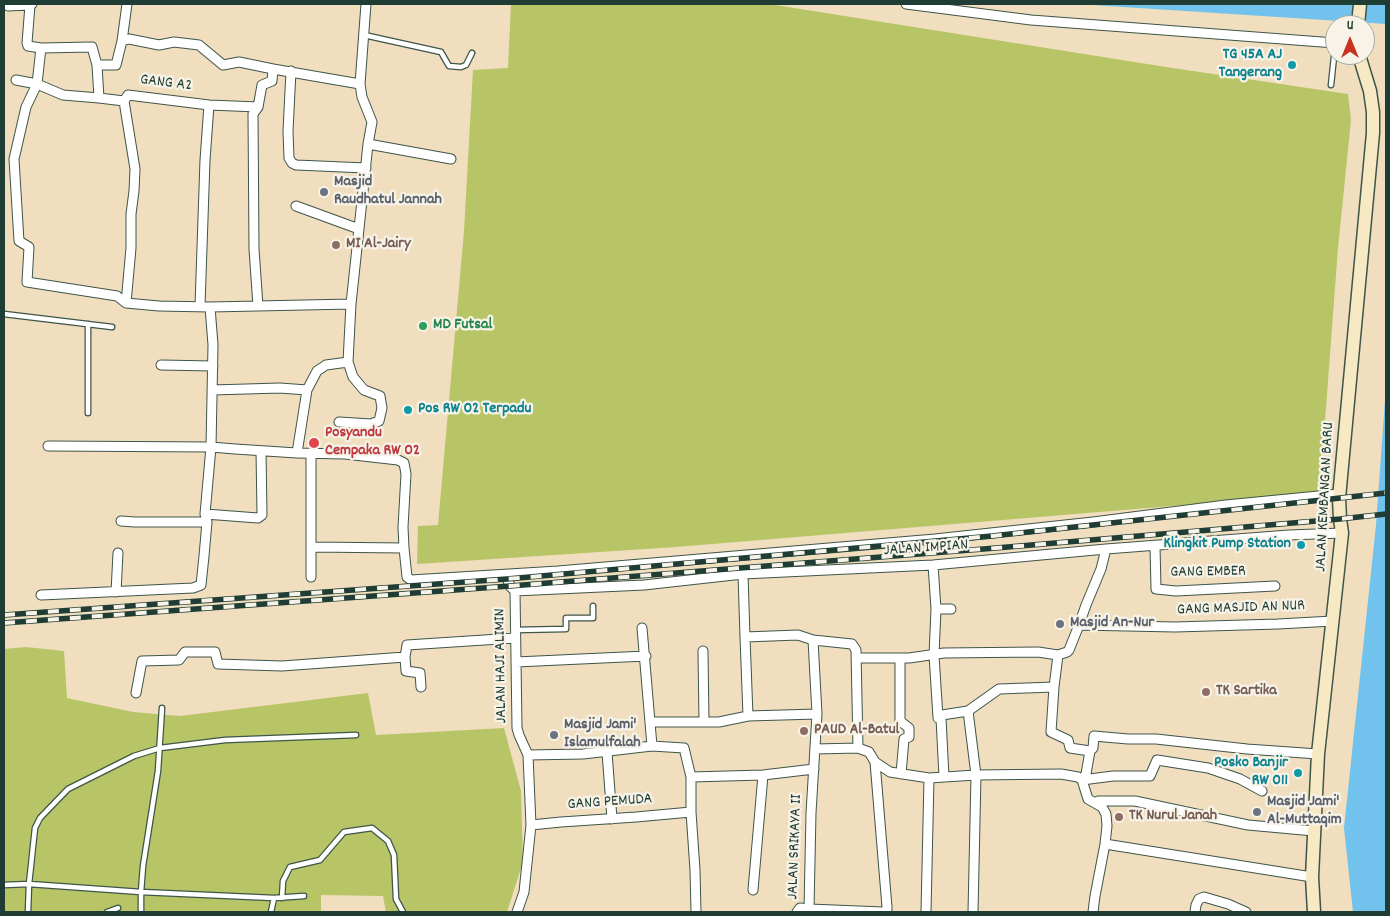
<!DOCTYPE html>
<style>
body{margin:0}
#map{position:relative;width:1390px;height:916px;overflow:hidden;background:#f0debe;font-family:Dekko,sans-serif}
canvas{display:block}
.frame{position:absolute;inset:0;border:5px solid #1f3d34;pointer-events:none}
.north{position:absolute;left:1325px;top:15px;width:50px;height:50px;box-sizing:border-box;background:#f7f3e8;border:1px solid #a1aaa0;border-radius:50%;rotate:0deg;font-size:14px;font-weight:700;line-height:20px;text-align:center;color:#1f3d34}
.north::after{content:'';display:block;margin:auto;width:18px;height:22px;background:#c8321e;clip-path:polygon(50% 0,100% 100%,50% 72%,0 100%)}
</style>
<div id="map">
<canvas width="1390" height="916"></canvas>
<div class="frame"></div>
<div class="north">U</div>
</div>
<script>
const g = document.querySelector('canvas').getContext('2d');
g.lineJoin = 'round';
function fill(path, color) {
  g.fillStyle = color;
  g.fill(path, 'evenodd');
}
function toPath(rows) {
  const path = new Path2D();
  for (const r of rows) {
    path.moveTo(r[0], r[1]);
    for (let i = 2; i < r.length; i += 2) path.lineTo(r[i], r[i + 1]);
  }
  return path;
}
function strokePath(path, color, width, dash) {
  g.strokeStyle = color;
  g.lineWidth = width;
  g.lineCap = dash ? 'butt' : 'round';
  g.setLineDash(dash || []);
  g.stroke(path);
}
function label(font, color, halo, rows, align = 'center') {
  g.font = font + ' Dekko,sans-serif';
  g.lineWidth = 4.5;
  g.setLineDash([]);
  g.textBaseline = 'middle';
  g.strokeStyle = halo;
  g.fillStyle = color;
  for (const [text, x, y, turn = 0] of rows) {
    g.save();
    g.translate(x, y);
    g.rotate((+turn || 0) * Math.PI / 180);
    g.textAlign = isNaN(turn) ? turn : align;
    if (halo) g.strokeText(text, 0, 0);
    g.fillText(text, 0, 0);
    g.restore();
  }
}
const green = toPath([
 [511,4,769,4,1166,67,1348,94,1351,120,1338,248,1325,421,1317,494,676,547,417,564,418,526,438,525,464,231,473,70,508,68],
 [26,647,64,651,67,698,133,712,180,716,368,693,376,735,504,728,521,791,523,862,507,912,386,912,383,896,321,895,321,912,4,912,4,649]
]);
const water = toPath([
 [1077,4,1386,4,1386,24],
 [1386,386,1386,912,1353,912,1344,828,1376,525]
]);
const service = toPath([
 [364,35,441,52,449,66,461,67,466,65,472,53],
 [1331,85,1335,47],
 [4,314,112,327],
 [88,413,88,324],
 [515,630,566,629,566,618,593,618,593,606],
 [4,885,29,884,141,892,143,866,158,771,162,708],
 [282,898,283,881,290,867,320,860,344,832,372,828,388,841,394,855,396,899,403,912],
 [28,912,29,884,35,828,40,818,68,789,134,756,160,748,225,740,356,735],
 [107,912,118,908],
 [141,912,141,892,274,898],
 [271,912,274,898,304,896]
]);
const minor = toPath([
 [32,4,30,5,27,43,28,46,41,48,92,47,97,65,99,98,124,101,128,95,209,105,258,107,262,85,272,81,273,69,360,84],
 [906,4,1031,20,1335,43],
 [8,6,30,5],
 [122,41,127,4],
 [41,48,37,84,26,107,14,159,19,241,29,247,27,282,117,296,126,303,159,306,210,307,351,304],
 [97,65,116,65,122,41,129,39,159,45,174,42,199,45,223,65,239,62,273,69],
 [291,71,288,131,289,158,292,163,296,165,366,168],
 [16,80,37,84,63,95,99,98],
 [124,101,135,169,134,191,131,214,131,248,126,303],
 [258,107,253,114,254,249,258,306],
 [368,144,451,159],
 [296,206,359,229],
 [200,306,205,160,209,105],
 [161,365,213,366],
 [212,390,280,388,307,390],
 [339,422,371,424,379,421,382,408,380,396,364,390,353,377,348,362],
 [48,446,211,447,235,449,297,453,345,454,398,460,404,463,406,474,403,527,404,548,407,577,411,580,558,571,935,539,1093,522,1226,505,1339,494],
 [297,453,307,390,317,371,326,365,348,362,351,304,368,144,372,122,362,97,360,84,366,4],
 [205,514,258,518,262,515,261,451],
 [121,521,135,522,207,522],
 [1155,546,1156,589,1176,591,1275,586],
 [311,547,404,548],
 [1106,549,1101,569,1086,605,1079,625,1175,627,1278,624,1333,621],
 [933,565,936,609],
 [743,574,745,637,798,635,813,640,852,644,856,650,858,748],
 [506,575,510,586,515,591],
 [311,577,311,453],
 [116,592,118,553],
 [41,595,193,588,201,585,204,556,207,522,205,514,211,447,213,345,210,307],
 [642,628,652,746],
 [745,637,748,716],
 [813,640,817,714,811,813,809,909,883,912,887,910,887,907,875,762],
 [703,651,704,722],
 [405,657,406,671,420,673,421,687],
 [857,658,909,658,944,653,1038,652,1058,655,1067,652,1069,650,1079,625],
 [900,658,900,721,909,728,909,737,904,739,901,774],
 [516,662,646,656],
 [1054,687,1051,732,1068,740,1070,748,1090,751],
 [136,693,142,661,179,660,185,652,215,652,218,664,282,666,405,657,407,645,515,638],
 [968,711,976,775,973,912],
 [941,718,942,715,968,711,999,689,1054,687,1058,655],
 [651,722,719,722,748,716,817,714],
 [815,749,858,748,869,752,875,762,890,772,929,778,976,775,1061,774,1078,777,1082,780,1088,799,1102,807,1106,814,1107,826,1105,844,1095,896,1093,912],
 [607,752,612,819],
 [528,755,583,754,652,746,684,748,691,777],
 [944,777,941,718,938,718,934,655,936,609,951,609],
 [1082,780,1086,774,1090,751,1093,748,1094,736,1128,739,1156,739,1247,749,1318,754],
 [1082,780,1113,776,1150,776,1157,760,1208,768,1240,779,1262,791],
 [1095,803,1098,801,1135,801,1248,825,1314,831],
 [531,825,561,822,636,817,691,812],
 [1105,844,1312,877],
 [753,890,763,775],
 [517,912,524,892,531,825,528,755,519,735,517,728,515,591,644,585,743,574,933,565,1106,549,1289,535,1342,533],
 [696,912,695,870,691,812,691,777,763,775,814,769],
 [797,912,800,908,809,909],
 [926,912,929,778],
 [1195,912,1196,905,1199,899,1204,897,1228,904,1246,912]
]);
const secondary = toPath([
 [1358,25,1360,4],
 [1314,912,1312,877,1318,754,1342,533,1340,519,1339,498,1373,133,1373,112,1370,91,1359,55]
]);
const rail = toPath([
 [4,615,507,579,992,536,1386,493],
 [4,623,510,586,996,548,1340,519,1386,514]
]);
const markers = [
 [1292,65,5,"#0f9aa8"],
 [324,192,5,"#6b7280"],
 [336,245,5,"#8d6e63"],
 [423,326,5,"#2e9e5b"],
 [408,410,5,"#0f9aa8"],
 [314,443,6,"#e0444e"],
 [1301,545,5,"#0f9aa8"],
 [1060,624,5,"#6b7280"],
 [1206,692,5,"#8d6e63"],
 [804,731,5,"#8d6e63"],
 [554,735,5,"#6b7280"],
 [1298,773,5,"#0f9aa8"],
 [1257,812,5,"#6b7280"],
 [1119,817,5,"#8d6e63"]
];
const cultureNames = [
 ["TG 45A AJ",1282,56],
 ["Tangerang",1282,74],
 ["Pos RW 02 Terpadu",418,410,"left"],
 ["Klingkit Pump Station",1291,545],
 ["Posko Banjir",1288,764],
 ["RW 011",1288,782]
];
const streetNames = [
 ["GANG A2",166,84,7],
 ["JALAN KEMBANGAN BARU",1326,497,-87],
 ["JALAN IMPIAN",926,549,-4],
 ["GANG EMBER",1208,573,-1],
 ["GANG MASJID AN NUR",1241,609,-2],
 ["JALAN HAJI ALIMIN",502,666,-91],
 ["GANG PEMUDA",610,803,-4],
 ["JALAN SRIKAYA II",796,847,-88]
];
const worshipNames = [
 ["Masjid",334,183],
 ["Raudhatul Jannah",334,201],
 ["Masjid An-Nur",1070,624],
 ["Masjid Jami'",564,726],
 ["Islamulfalah",564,744],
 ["Masjid Jami'",1267,803],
 ["Al-Muttaqim",1267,821]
];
const educationNames = [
 ["MI Al-Jairy",346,245],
 ["TK Sartika",1216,692],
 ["PAUD Al-Batul",814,731],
 ["TK Nurul Janah",1129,817]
];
const leisureNames = [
 ["MD Futsal",433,326]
];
const healthNames = [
 ["Posyandu",325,434],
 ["Cempaka RW 02",325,452]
];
fill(green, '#b7c567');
fill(water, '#71c2ec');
strokePath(service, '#3e5549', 7);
strokePath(minor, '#3e5549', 11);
strokePath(secondary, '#3e5549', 15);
strokePath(service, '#fff', 4.5);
strokePath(minor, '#fff', 9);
strokePath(secondary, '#f6e9c3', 12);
strokePath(rail, '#1f3d34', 5.5);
strokePath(rail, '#f7f3e8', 4, [11]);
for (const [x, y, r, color] of markers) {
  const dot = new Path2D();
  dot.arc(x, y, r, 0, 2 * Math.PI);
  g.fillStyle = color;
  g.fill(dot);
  strokePath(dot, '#f7f3e8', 2);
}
label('bold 16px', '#0d838f', '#f7f3e8', cultureNames, 'right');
label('16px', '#1f3d34', '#f7f3e8', streetNames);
label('bold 16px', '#5b616d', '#f7f3e8', worshipNames, 'left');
label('bold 16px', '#785e54', '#f7f3e8', educationNames, 'left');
label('bold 16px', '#27864d', '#f7f3e8', leisureNames, 'left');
label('bold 16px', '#be3a42', '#f7f3e8', healthNames, 'left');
</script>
